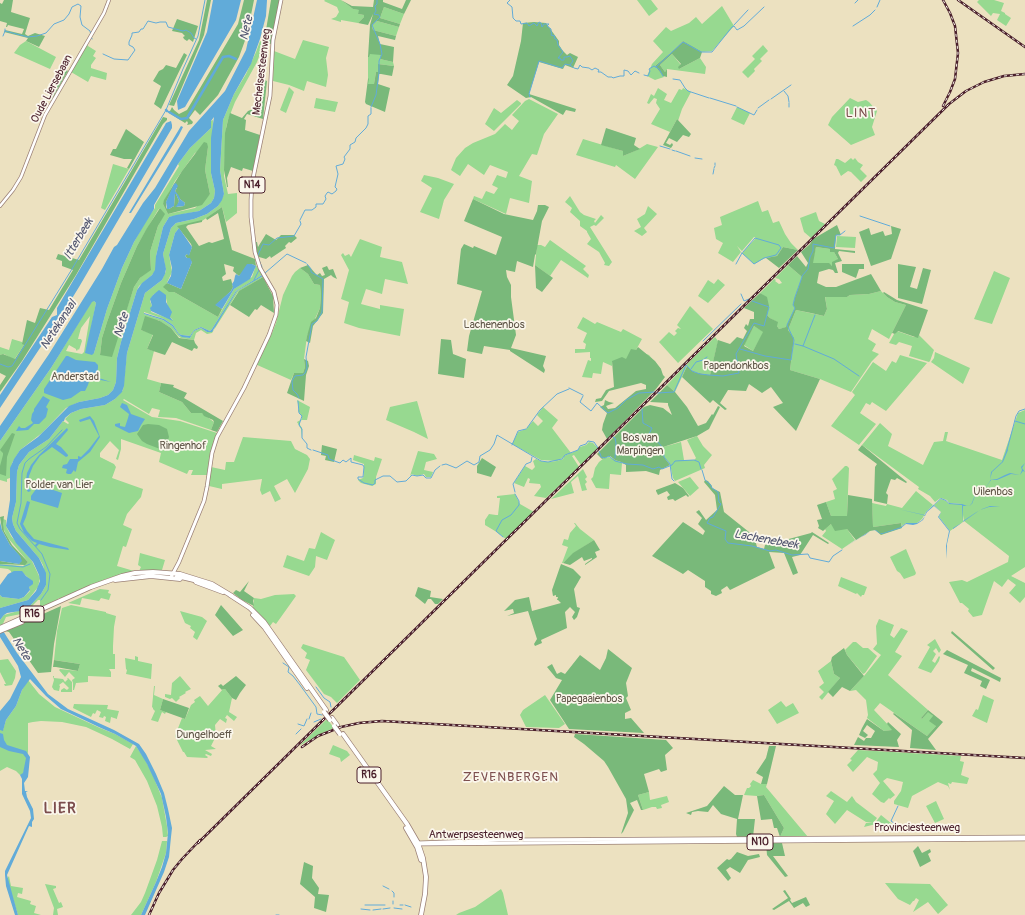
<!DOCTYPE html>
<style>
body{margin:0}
canvas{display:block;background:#ece1c0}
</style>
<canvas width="1025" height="915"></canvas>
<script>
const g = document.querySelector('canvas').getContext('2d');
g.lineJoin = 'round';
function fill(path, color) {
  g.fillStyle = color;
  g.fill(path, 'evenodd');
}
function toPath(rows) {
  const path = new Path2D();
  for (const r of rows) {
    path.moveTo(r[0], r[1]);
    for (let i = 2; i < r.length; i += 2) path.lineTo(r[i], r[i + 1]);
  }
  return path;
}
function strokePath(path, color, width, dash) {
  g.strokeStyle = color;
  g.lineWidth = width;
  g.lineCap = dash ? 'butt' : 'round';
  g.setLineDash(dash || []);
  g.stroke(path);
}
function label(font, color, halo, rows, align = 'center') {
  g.font = font + ' Pangolin,sans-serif';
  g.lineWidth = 3.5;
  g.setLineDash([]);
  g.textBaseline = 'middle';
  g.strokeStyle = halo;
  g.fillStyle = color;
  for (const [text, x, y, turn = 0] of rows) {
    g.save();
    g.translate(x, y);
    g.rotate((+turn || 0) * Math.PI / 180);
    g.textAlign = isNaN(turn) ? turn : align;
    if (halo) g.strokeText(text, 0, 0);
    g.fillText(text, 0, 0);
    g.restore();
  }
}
const green = toPath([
 [325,0,341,0,353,9,360,10,358,14,364,15,364,17,358,23,341,20,341,22,331,19,336,17,339,12,337,7,324,1],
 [637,0,651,0,658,9,649,16],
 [979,0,994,0,1004,3,1001,11,1005,13,1005,14,1011,18,1006,26,997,20,1000,14,993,13,991,16,977,2],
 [722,6,734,26,712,51,700,52,683,41,675,49,655,66,664,77,655,80,647,76,652,64,663,52,653,41,666,27,671,31,689,23,696,17,702,24],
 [384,7,404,14,400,24,380,18],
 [377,21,399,27,396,36,373,30,372,26],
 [303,40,329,47,326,58,328,75,326,87,307,81,304,91,289,85,273,81,274,51,295,59],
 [26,41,56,57,50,69,14,53,20,45],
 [260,41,264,43,257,62,235,102,228,120,226,128,224,176,228,194,237,193,237,213,226,222,222,207,202,221,178,227,179,228,175,233,169,255,172,272,165,287,169,291,174,292,218,317,234,289,252,277,256,265,262,275,236,291,212,329,210,331,201,327,194,330,190,336,182,335,179,334,173,325,164,319,144,312,144,314,163,320,172,326,180,336,190,338,194,331,201,328,207,332,214,330,215,326,237,291,257,279,263,276,263,277,238,292,212,333,207,334,201,330,196,333,194,340,181,338,178,336,171,328,158,320,141,330,153,334,147,349,154,351,147,379,161,383,159,392,182,402,191,413,202,413,214,422,211,430,176,418,158,417,160,410,152,408,149,414,124,399,123,400,152,417,180,421,217,433,210,455,207,475,191,475,193,470,189,470,187,474,159,462,161,453,121,439,121,449,118,460,116,459,119,450,110,441,100,453,100,457,114,464,116,467,112,478,143,489,141,497,127,514,123,525,132,529,126,547,123,546,117,566,134,571,106,579,62,599,59,598,54,603,40,607,40,600,38,600,32,606,38,608,21,614,6,617,2,626,0,626,0,620,4,615,25,609,30,606,41,594,46,585,46,579,43,565,39,558,16,531,13,524,12,518,16,502,17,472,19,465,29,452,49,439,63,421,68,424,69,423,65,419,71,413,81,409,105,405,115,399,123,390,127,353,145,293,162,280,166,271,163,254,171,228,176,223,194,219,207,214,218,206,224,194,220,170,223,120,234,94,246,74,256,52],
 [156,293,166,298,170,317,173,320,151,312,152,306,150,301,153,295],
 [87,44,88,46,96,51,93,56,96,58,91,65,91,68,107,73,106,80,91,76,88,82,71,72],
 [763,45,768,51,760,59,762,61,754,69,755,71,748,78,742,72,755,59,752,56],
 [370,53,382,54,380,59,393,62,394,66,378,64,378,72,376,72,374,84,368,84,368,57],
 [672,54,681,65,679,69,700,58,706,67,705,74,667,69,665,72,660,65],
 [289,87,294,92,286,113,280,110],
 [658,88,667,94,664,100,671,103,679,89,682,90,683,88,691,92,682,109,678,121,677,119,670,132,651,124,660,109,656,103,657,99,654,98,649,104,647,103,651,94,654,96],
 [316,98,338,102,335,112,314,108],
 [850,98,858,102,866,100,869,102,877,111,872,127,875,135,851,145,828,125,832,117],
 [529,99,558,114,544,134,537,155,532,154,519,176,532,181,529,203,510,198,506,214,473,199,474,196,482,199,486,191,494,194,498,188,492,185,497,175,506,178,508,172,490,165,484,175,468,164,460,176,451,170,456,158,465,148,473,143,495,134,505,124,512,130,519,121,512,115,525,101],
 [517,100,521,103,521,104,494,131,485,124,494,108,501,113],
 [737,107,750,113,744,125,731,119],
 [213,120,211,173,215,191,214,198,211,203,199,211,169,217,163,227,156,256,156,270,152,275,139,286,137,290,121,342,117,358,116,382,113,390,108,395,100,398,79,402,66,408,42,433,20,450,12,463,10,478,7,479,7,482,0,480,0,441,51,368,92,301,94,301,96,303,86,353,94,353,107,309,122,268,134,242,148,217,155,208,155,205,179,166,178,164,190,148,211,128,211,121],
 [208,147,205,170,210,194,195,208,168,214,163,204,175,181,195,153],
 [160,208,164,214,158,226,150,252,151,269,140,278,134,287,114,347,100,355,102,338,107,322,121,283,137,246,158,210],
 [90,316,84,352,82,354,66,351,69,345,76,349,76,350,77,351,78,349,79,350,82,341,81,339,78,339,79,335,81,328],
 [583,139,623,151,623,156,637,150,647,144,658,147,635,179,616,165,615,167,576,155],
 [851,158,853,160,855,158,858,162,863,165,860,169,867,176,861,182,851,172,848,171,841,176,836,166,834,165,836,159,838,159,845,163],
 [113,164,129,169,105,210,101,208],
 [424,175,438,178,454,184,444,200,439,219,420,212,432,188,421,181],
 [570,196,580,212,584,215,596,219,594,221,595,223,601,215,604,218,596,226,594,225,590,227,612,262,609,266,604,265,605,263,599,252,587,244,591,239,587,232,587,231,580,226,580,221,570,212,572,208,565,202],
 [758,201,762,212,768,210,773,223,779,221,785,234,791,243,798,250,783,247,777,256,773,257,765,258,754,264,742,253,756,238,754,237,742,251,737,246,741,252,733,262,718,253,723,243,716,239,714,228,722,225,720,217],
 [648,206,657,214,644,228,647,232,642,236,634,231,641,227,637,219,645,214],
 [816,212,819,221,825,224,811,238,804,232,800,218],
 [837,236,856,237,855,248,836,247],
 [360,239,382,247,380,257,402,262,408,284,385,279,382,294,366,289,361,304,380,309,380,305,404,309,400,336,359,328,344,323,349,302,341,299,349,270,341,255,343,253,345,256,349,254,351,257],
 [550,240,586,266,583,269,589,275,588,278,561,260,550,276,535,265,537,245,541,245,545,247],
 [816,247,830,249,834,252,838,259,833,266,812,263],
 [788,265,802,277,795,297,793,305,795,308,787,327,779,329,777,326,777,322,770,318,767,315,767,298,760,293,774,279,776,280,775,281,779,284,782,283,779,279,775,278],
 [300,268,308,274,314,284,320,285,321,295,320,308,307,336,304,359,305,367,303,373,294,373,291,380,255,364,272,333,276,323,283,295,292,276,295,272],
 [994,271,1010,278,992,324,974,319],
 [718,279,725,285,708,303,698,296,708,280,714,284],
 [881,291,887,297,895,302,906,305,889,339,872,329,868,339,876,344,872,351,879,354,872,361,851,392,820,379,790,370,794,339,788,330,796,310,824,316,827,309,825,296,847,297,850,295,869,294],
 [690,306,713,329,678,363,659,342,669,332,674,336,677,333,675,331,678,328,681,329,677,325],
 [583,317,595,324,597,322,621,332,623,329,642,339,636,350,649,355,661,369,651,378,612,361,612,366,603,362,601,374,593,373,592,378,582,377,588,360,591,361,591,358,590,358,590,352,575,353,575,349,585,349,586,344,583,342,587,333,577,328],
 [754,326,764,332,753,351,744,345],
 [897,331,914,337,918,337,919,335,934,350,930,361,929,362,909,356,912,346,899,342,896,345,889,343,894,334,895,334],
 [715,337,718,341,710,375,694,372,687,366,675,392,667,385,684,367,687,366,687,364],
 [12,339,22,342,24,345,14,360,4,354,0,355,0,347,9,350],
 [935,352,970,368,963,384,931,362,934,358],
 [900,355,927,363,886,411,872,402,870,405,866,403,860,413,876,424,859,445,831,426,855,395,852,392,873,362,886,371,892,361,896,363],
 [297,400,310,407,307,420,302,420,300,421,300,425,302,428,302,438,301,429,297,422,302,419,302,416,298,411,299,408],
 [417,401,428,439,414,432,386,420,390,407],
 [543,407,558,420,552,428,571,453,565,455,564,456,578,450,580,447,586,445,589,442,593,443,598,448,581,465,574,455,572,456,579,467,546,498,534,496,541,487,540,484,529,483,530,479,528,478,524,487,514,483,525,466,532,470,535,467,533,461,536,459,541,461,548,462,557,461,563,459,564,457,557,461,541,460,512,444,518,432,526,429,533,421,538,426,543,421,537,415],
 [1025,410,1025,567,1011,576,1025,583,1025,597,1020,603,1009,593,1016,585,1008,579,1002,587,994,581,982,615,973,617,968,611,969,609,962,603,960,603,949,582,962,580,967,582,1008,562,1009,556,964,521,963,515,963,522,950,531,939,517,941,512,934,505,941,499,946,501,949,504,962,504,949,503,947,500,941,498,939,499,935,502,930,496,918,489,919,487,862,445,880,423,892,434,888,446,923,465,934,442,943,441,945,432,948,432,946,441,1002,460,1018,413],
 [697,436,703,446,712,455,704,465,705,468,675,481,673,478,670,464,664,457,663,447,681,442,684,460,694,460,696,458,687,440],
 [243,437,291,441,295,449,307,455,310,459,308,469,295,493,287,479,274,486,281,499,275,502,270,491,262,495,260,490,262,479,222,484,222,489,209,486,211,467,225,470,226,462,234,462],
 [418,451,434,454,437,459,426,462,424,470,433,472,431,477,426,477,424,474,417,476,412,474,410,476],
 [354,455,374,461,375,457,382,459,376,477,376,484,372,486,361,483,358,480,363,478,364,474,364,464,353,460],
 [609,457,622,463,621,475,610,474,609,489,596,488,591,479,593,477,595,468,599,462,604,458],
 [845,466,847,466,849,468,847,516,831,516,826,502,835,499,833,491,837,489,832,479],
 [583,469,587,477,585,479,587,482,585,484,587,490,582,491,578,476,571,482,574,493,551,499],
 [690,477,699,488,690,496,678,482],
 [916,491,933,505,926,512,922,519,917,523,906,523,902,526,901,523,873,527,872,503,886,506,887,504,902,508],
 [515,494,520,504,534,512,506,539,495,531,485,525,485,520,489,514,496,515,498,515,500,498,497,498,497,496],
 [3,519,6,520,6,526,11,536,32,561,40,578,38,587,28,600,0,608,0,595,2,597,19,599,24,597,30,591,29,587,33,582,22,572,11,572,11,571,8,569,0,568,0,564,23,566,28,562,8,538,3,528],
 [574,523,575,523,580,529,594,540,574,553,563,563,562,563,568,547,562,545,564,539,568,540,570,533,576,526],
 [831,524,847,529,855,540,842,549,822,536,826,531,825,529],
 [321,532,335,540,327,560,316,556,315,567,309,576,283,567,287,555,304,561,309,548,315,549],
 [906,549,916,573,915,575,904,579,900,573,897,571,890,557],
 [140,553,165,560,162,570,139,571,141,567,138,565],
 [841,577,867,587,864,595,862,595,861,597,857,593,856,594,838,586],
 [100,589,109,590,108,593,111,594,109,600,101,598,99,601,82,598,80,605,68,603],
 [294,594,296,596,276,624,273,622,270,626,253,608,254,598,261,599,275,595],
 [71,605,106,612,106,613,116,616,114,627,113,646,113,654,115,654,115,669,109,669,111,672,111,677,88,676,88,682,76,683,74,690,73,690,73,683,72,680,75,678,69,672,65,677,59,670,60,669,78,671,80,664,54,660,57,631,62,608],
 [180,611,202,617,207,621,197,640,193,637,195,632,190,628,191,626,185,623],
 [879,619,894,625,890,635,894,638,901,628,908,631,895,652,902,656,888,675,928,710,921,718,922,719,928,711,933,716,936,726,927,736,880,703,874,710,893,730,884,731,867,718,868,715,866,700,856,690,850,691,864,676,881,655,873,649,877,644,876,626],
 [935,639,941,650,939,653,936,648,933,651,936,654,932,661,935,663,939,656,940,657,939,661,931,673,918,668,930,647,927,645],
 [853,642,856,642,863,648,868,648,877,656,865,673,863,674,847,655,845,650],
 [303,644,344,657,360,680,337,703,331,697,324,694,306,670,310,660,305,658,307,653,301,648],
 [135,656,138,657,138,661,152,664,151,679,126,674,127,670,126,669,125,658,135,660],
 [8,659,16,671,15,678,12,685,5,686,4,684,6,684,0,672,0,660],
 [831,661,834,674,840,678,822,700,819,697,824,692,819,687,824,683,818,671],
 [53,676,54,676,54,678,63,679,65,682,68,679,67,678,68,678,72,682,72,692,61,692,61,690,64,688,67,690,69,688,63,682,59,685,60,686,59,691,54,690,52,687,54,680],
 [180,676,191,689,185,692,186,693,179,697,180,698,176,702,172,698,170,699,165,697,165,694,171,695,172,683],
 [28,680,39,694,55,707,100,728,115,734,133,744,130,749,112,739,86,727,62,722,41,721,33,722,28,723,28,752,23,775,20,775,16,771,7,767,0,771,0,730,3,730,6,720,16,706,22,690],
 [154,686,155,686,154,695,163,699,160,710,166,712,165,714,162,712,158,722,151,720,155,711,153,709,153,708,152,707],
 [223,689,225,689,232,698,229,712,237,717,234,721,227,715,225,718,227,719,226,723,220,719,215,725,216,736,211,746,216,749,205,750,212,754,211,756,206,754,205,755,208,757,207,758,187,757,184,752,183,752,175,736,182,718,185,719,191,705,195,702,194,700,200,696,208,706],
 [545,695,565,724,559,728,526,727,520,715,523,710],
 [983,695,994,700,987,723,972,716,976,709,978,710],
 [781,701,786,707,793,703,799,713,777,724,768,710],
 [74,704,108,705,107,709,119,711,117,718,117,719,111,717,110,723,105,721,106,717,104,716,103,718,99,717,101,712,97,710,95,714,93,713,91,717,73,708],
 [327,719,334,728,320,734,299,746],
 [333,745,347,751,350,755,341,762,340,758,329,754],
 [136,746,144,758,152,773,162,798,167,826,168,836,166,837,163,837,162,827,157,806,147,781,135,760,130,757],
 [858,750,961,756,960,761,964,762,961,775,969,778,967,784,952,782,951,784,948,783,950,790,948,786,938,782,912,796,908,808,894,804,894,801,901,791,903,782,887,778,883,781,895,795,890,799,889,798,884,803,881,802,872,794,880,783,873,774,877,770,878,762,867,757,853,772,847,765,852,760,850,759],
 [753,780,761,784,767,784,766,787,808,837,780,837,784,828,764,795,757,796,744,795,747,788,749,788,751,786,750,784],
 [831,791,847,802,852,796,856,802,877,818,873,823,866,822,847,810,835,824,826,814,834,801,826,796],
 [649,792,650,800,667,796,669,802,661,805,662,808,657,809,656,807,652,807,643,810,638,795],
 [936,801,944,819,935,823,926,806],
 [881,815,892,824,886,830,876,824,864,827,866,823,875,823],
 [162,841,167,841,166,853,156,882,141,915,131,915,141,902,145,893,157,860],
 [9,876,11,886,23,888,22,894,18,893,17,897,31,901,30,904,36,906,34,913,41,915,18,915,7,879],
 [885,883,930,884,948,905,938,914,928,902,913,912,919,900,916,898,914,901,913,901,910,905,898,899],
 [45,884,56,886,56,888,53,889,59,903,61,902,63,907,57,909,58,915,53,915,54,908],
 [501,889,503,893,508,915,456,915,459,913,475,907]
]);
const forest = toPath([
 [4,0,13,0,11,12,30,18,25,34,28,36,35,33,45,36,39,47,26,41,28,38,4,32,5,30,22,34,24,29,8,25,7,27,6,27,7,23,0,21,0,3,2,4],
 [207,0,211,0,204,35,174,106,169,105,199,40],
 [244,0,254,0,247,35,239,57,218,95,200,115,195,110,189,118,193,122,192,124,187,125,188,123,187,121,185,123,169,113,172,107,174,110,179,114,187,110,238,24],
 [271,0,280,0,271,44,264,42],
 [341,0,352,6,373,7,374,0,383,0,383,2,402,9,406,0,411,0,404,14,384,7,380,18,400,24,399,27,377,21,372,26,373,30,396,36,395,40,378,36,380,44,394,47,393,62,380,59,381,55,370,54,369,57,368,57,370,25,373,14,368,25,358,23,364,17,364,15,358,14,359,10,353,9],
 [177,19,198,26,193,42,189,39,187,41,184,39,183,37,185,36,182,33,172,31],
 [534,22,546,23,559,41,559,45,563,51,567,55,570,53,578,57,573,68,565,65,563,69,539,62,529,94,576,109,575,112,566,110,563,115,531,97,526,98,507,85,513,76,521,41,523,23],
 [683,41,702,52,700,58,679,69,678,67,681,64,672,54,660,65,665,72,667,69,667,77,663,76,655,66,675,49],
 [184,53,187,55,161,109,154,104,161,86,153,81,159,71,163,69,166,65,176,68],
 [378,64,394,66,392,76,381,74,379,74,378,84,390,88,385,112,366,104,365,102,368,79,369,78,368,84,374,84,376,72,378,72],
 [65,69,68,71,51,101,50,99,56,81],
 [265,80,267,81,263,119,247,114,244,119,246,120,245,130,260,135,253,171,243,168,242,171,231,167,227,178,228,187,227,187,224,170,225,133,228,120,230,113,242,118,248,111,258,107,260,103,260,93,261,90,264,92,263,81],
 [163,117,167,118,167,120,163,124,76,275,22,361,0,392,0,385,6,376,0,373,0,355,3,354,15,359,24,345,22,344,27,320,35,323,40,308,49,310,73,270,62,266,62,261,56,259,58,254,79,260],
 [677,119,691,134,689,137,683,135,677,142,669,138,666,143,670,145,672,143,673,145,671,148,663,145],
 [606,128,636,138,634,145,640,149,623,156,623,151,601,145],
 [126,129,144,142,129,169,127,168,132,159,124,159,110,155,113,149,116,149],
 [204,142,207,143,208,147,205,170,210,194,202,205,168,214,163,204,164,200,182,171],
 [173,188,177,188,175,191,180,199,185,203,184,206,177,207,179,201,176,194,175,194,174,206,169,209,167,209,166,207,166,202],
 [473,199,504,214,533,220,537,211,538,205,545,205,549,207,542,221,536,254,535,255,533,267,517,261,515,272,506,270,507,277,511,285,511,297,516,335,511,348,546,356,543,366,545,370,544,373,510,351,510,350,484,346,482,354,467,351,469,336,482,291,457,284,461,249,464,244,473,248,474,246,496,255,502,237,464,221],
 [222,207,232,250,255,259,256,266,252,264,239,276,233,271,234,267,224,264,226,274,222,277,223,281,231,279,233,287,231,291,216,305,222,309,218,317,174,292,169,292,163,287,167,283,181,289,192,262,185,256,187,254,189,255,192,247,191,244,177,226,202,220,202,222,188,225,186,227,199,246,209,242,212,243,224,239,218,213,207,220,206,218],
 [160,208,165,214,158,226,150,252,151,270,140,278,134,287,112,357,100,355,102,338,107,322,121,283,137,246,147,228],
 [837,225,841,235,836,235,835,249,855,251,855,253,839,251,838,253,842,261,835,263,838,273,835,273,833,270,829,269,819,272,817,283,826,287,836,287,871,274,881,291,869,294,850,295,847,297,825,297,827,309,824,316,811,313,796,310,788,330,794,338,790,370,820,379,796,431,773,407,783,403,771,387,762,393,749,384,746,391,728,390,720,403,727,409,725,410,713,400,710,403,682,377,687,366,694,372,710,375,718,340,730,344,737,337,743,339,747,331,744,328,746,324,748,326,750,319,754,319,754,312,744,308,760,293,767,297,769,306,767,315,770,318,778,322,777,326,779,329,786,327,795,308,793,305,795,297,802,277,788,265,797,256,806,267,808,263,801,252,810,244,813,239],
 [816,247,830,249,830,252,834,252,838,259,832,262,832,266,829,263,813,263],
 [754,326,763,332,753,351,744,346],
 [891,226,901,229,891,259,871,266,859,232,869,228,871,235,883,231,885,236,892,234],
 [266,234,276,240,281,235,294,235,297,238,291,243,289,242,285,246,286,248,271,258,270,256,266,259,259,257,257,254,255,242,257,242,258,247],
 [783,247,798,250,779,268,766,258,777,256],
 [842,264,864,264,864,269,859,269,856,278,842,272],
 [898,264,916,267,910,287,917,289,923,268,931,270,922,304,898,298],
 [308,265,315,273,317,275,320,273,322,276,325,275,322,268,327,266,329,270,333,269,337,279,333,277,331,275,324,279,323,313,313,326,310,343,306,341,307,336,311,322,316,318,320,308,321,295,320,285,314,284,308,274,300,268],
 [535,265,553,278,542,292,536,288],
 [263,277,273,296,274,313,261,305,257,310,255,309,249,317,230,305,239,291],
 [884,292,897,300,928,310,918,338,898,331,895,334,892,333,906,305,895,302,887,297,883,293],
 [145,316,160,321,171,328,179,338,194,340,195,343,198,347,197,349,194,348,192,351,172,342,165,355,147,349,153,335,141,330],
 [441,339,451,340,453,354,466,359,464,378,438,374],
 [638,347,655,361,661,369,663,375,665,377,656,389,607,439,602,430,603,424,607,413,600,407,604,405,605,400,609,402,614,403,606,406,608,409,615,408,636,391,646,389,646,385,641,383,609,391,602,401,595,402,596,399,601,398,606,390,614,387,612,361,622,357,626,359,631,349,636,350],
 [304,359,308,361,309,366,306,375,304,401,287,393,294,373,303,373,305,367],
 [161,383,174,385,173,387,187,393,184,398,223,421,217,432,211,430,214,422,213,420,204,416,202,413,191,413,182,402,159,392],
 [667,385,675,392,687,407,698,426,706,423,712,414,713,415,718,406,720,407,709,429,697,436,663,447,664,457,670,465,660,470,659,475,646,471,626,472,626,465,621,462,615,460,610,456,602,459,597,454,644,407,650,405,663,408,672,415,668,405,668,403,650,402],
 [148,424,159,425,167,429,169,437,168,440,162,442,160,449,147,444,142,441,137,434,143,425],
 [12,433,15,434,7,457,6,476,0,474,0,466,3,455,3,453,0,450],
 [322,445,337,449,334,462,325,460,326,456,321,455],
 [862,445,907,482,906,483,897,478,895,480,891,479,886,493,888,495,887,504,874,501,875,467,877,464,858,450],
 [482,458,496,467,491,477,477,473,477,466],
 [705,480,708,481,712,486,712,488,720,492,724,512,754,536,757,547,764,549,765,545,772,543,774,540,779,545,785,540,811,533,812,532,829,543,828,544,813,535,800,555,792,557,798,573,793,575,784,553,769,552,775,568,730,590,727,586,721,590,722,593,716,596,711,594,711,591,705,587,705,581,688,570,683,574,652,556,683,522,703,535,705,531,698,524,702,518,696,512,699,510,706,520,717,510,715,495,704,482],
 [675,483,683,488,689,496,688,497,686,495,675,501,673,499,668,500,667,497,670,495,667,491,658,495,656,491,656,490],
 [848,495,872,499,873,527,901,523,902,528,881,535,875,530,870,531,856,540,847,529,835,531,831,524,823,531,818,528,819,526,817,520,822,519,817,505,826,502,831,516,847,516],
 [4,516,3,524,4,531,12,545,28,562,25,565,0,564,0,561,19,564,21,560,20,557,10,545,2,530,0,517],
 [594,540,600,550,595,552,597,557,585,565,585,564,592,559,592,558,584,561,582,557,570,565,563,563,573,553],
 [561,564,573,569,581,577,574,589,577,607,580,608,577,617,574,620,572,617,575,612,570,607,565,612,567,628,541,640,542,643,535,646,534,644,537,639,528,611,507,616,514,613,513,609,504,611,515,600,529,597,532,611,561,603,558,600,557,600,558,597,556,597,556,595,553,596,552,590],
 [249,581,244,591,254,598,253,601,254,606,242,600,233,593,236,590,240,592],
 [418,587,431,591,430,597,443,599,438,604,435,604,431,599,428,599,425,604,415,596],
 [221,605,243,630,233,636,215,615],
 [61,606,54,644,51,672,38,673,9,632,5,631],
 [952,631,995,668,993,670,951,633],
 [844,648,847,655,864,676,850,691,842,687,833,697,828,692,840,678,834,674,831,661,832,657],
 [608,649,632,668,626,683,628,696,626,698,631,710,625,713,625,719,631,718,644,733,569,729,550,700,562,680,556,678,547,667,552,664,557,674,561,672,565,674,580,655,600,670,606,658],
 [947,650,1001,678,1000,682,972,668,971,671,990,680,986,689,980,686,982,681,964,673,968,665,943,654],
 [54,660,60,661,80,664,78,671,56,667,53,667],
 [236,676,246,685,240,693,236,700,232,698,225,689,223,689,222,690,218,686,221,684,223,686],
 [163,699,189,708,185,719,160,710],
 [928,710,943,722,928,739,936,750,910,748,912,730,893,714,894,713,927,736,936,726,929,721,933,716,928,712,922,719,921,718],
 [867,719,884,731,892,730,887,724,888,722,901,734,897,740,899,747,854,745,858,737,864,741,866,738,871,738,875,731,867,725,863,731,868,735,865,738,859,735,862,728],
 [575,734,666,740,673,748,665,755,667,770,661,772,659,769,644,774,649,792,638,795,643,810,641,810,637,800,630,803,634,810,623,832,621,834,628,813,626,799,608,767,604,761,584,744,574,737],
 [769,746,776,746,767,784,761,784,763,777,756,773,766,758],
 [724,786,735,795,743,795,738,819,755,819,753,837,737,837,736,834,737,819,721,814,713,805,708,812,698,811,692,812,691,815,686,813,707,806],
 [764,795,784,828,780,837,777,828,774,828,772,819,761,820,757,796],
 [766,843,782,843,785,856,773,856,788,876,785,877,767,855],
 [918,846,922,853,930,849,931,852,928,854,931,861,920,867,913,851],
 [737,852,748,856,759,854,760,857,748,860,740,873,730,867,726,870,731,878,728,881,717,868,727,859,729,860,731,859],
 [304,862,313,866,312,878,319,888,318,894,329,895,326,912,314,908,315,897,300,884],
 [785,890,791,899,790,900,792,903,806,897,810,905,806,907,803,903,794,908,789,901,774,910,772,909,788,898,783,891]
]);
const water = toPath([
 [213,0,241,0,236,20,185,107,178,110,177,101,207,32],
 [257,0,267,0,266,16,260,39,251,64,234,94,223,120,220,170,224,194,222,200,218,206,207,214,194,219,176,223,171,228,163,254,166,269,165,274,162,280,145,293,127,353,124,386,122,392,115,399,105,405,81,409,71,413,65,418,64,421,63,421,49,439,29,452,19,465,17,472,16,502,12,518,13,524,16,531,39,558,46,573,46,585,41,594,30,606,20,611,7,613,4,615,0,620,0,608,28,600,36,591,40,581,39,575,33,562,16,543,6,526,10,500,10,468,14,459,20,450,38,437,69,406,79,402,100,398,108,395,113,390,116,382,117,358,121,342,137,290,142,283,152,275,155,270,156,256,163,227,169,217,176,215,199,211,211,203,214,198,215,191,211,173,211,138,214,117,211,121,211,128,190,148,178,164,154,205,154,209,134,242,122,268,107,309,94,353,92,355,85,353,96,303,94,301,92,302,51,368,0,441,0,426,49,354,102,269,114,247,117,245,143,203,155,188,189,131,225,91,246,50],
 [171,121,172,125,172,128,79,287,63,313,59,315,58,321,0,408,0,395,52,317,57,315,57,308,165,125,166,123],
 [181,126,183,127,179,135,131,213,129,213],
 [176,183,178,186,175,191,179,196,180,199,185,203,184,206,175,207,177,205,179,201,176,194,175,194,174,206,169,209,167,209,166,202,174,184],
 [179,228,192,247,189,256,187,254,185,256,187,258,190,258,192,262,181,289,167,283,171,276,172,268,169,255,175,233],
 [247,264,252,264,256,266,250,279,234,289,222,309,215,305,231,291,233,287,232,284,234,281,235,276,236,274,239,276],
 [262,275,263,276,237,291,212,332,207,332,201,328,194,331,190,338,182,337,179,335,172,326,163,320,144,314,144,313,164,319,173,325,179,334,182,335,190,336,194,330,201,327,210,331,212,329,236,291],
 [159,290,166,295,166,302,172,312,170,317,173,321,151,311,150,308,152,306,150,299,153,295],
 [66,356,68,356,76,360,95,362,98,365,98,368,96,377,111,382,90,378,88,385,85,391,81,391,71,398,63,400,44,393,44,389],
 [43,396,50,400,46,407,48,409,46,417,39,424,34,424,28,430,16,431,19,426,21,428,25,428,33,423,31,420,32,414,34,411,34,409],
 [122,403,127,405,131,414,145,419,141,425,138,431,129,433,115,426,115,424,120,423,120,426,125,427,128,418,129,414,120,407],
 [90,416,94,421,100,437,90,452,78,462,76,471,75,472,74,470,71,474,68,474,66,473,67,469,62,468,63,465,67,464,70,459,78,459,78,456,81,457,89,449,99,436,90,419,80,422,79,420],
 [67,428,68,430,56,444,61,447,68,455,68,456,66,457,52,447,40,456,33,466,29,476,27,487,31,491,28,492,25,487,27,473,31,465,39,455],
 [1007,449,1008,450,1003,462,992,472,990,480,997,479,1005,475,1010,473,1020,475,1022,470,1021,467,1025,463,1022,468,1025,472,1023,471,1020,475,1011,474,997,480,991,480,982,493,975,496,972,504,968,506,963,506,963,521,975,513,982,509,990,506,1000,507,989,507,980,510,953,529,953,528,963,522,962,505,949,504,946,501,941,499,934,505,941,512,939,517,950,531,947,544,947,559,946,546,949,531,938,517,941,512,934,506,927,512,923,520,917,524,913,525,906,524,901,528,882,534,879,533,875,530,870,531,865,535,861,537,842,549,870,531,876,530,880,533,883,533,901,527,906,523,917,523,922,520,925,516,923,515,898,509,925,515,926,512,941,498,946,500,949,503,962,504,967,506,971,505,975,495,982,493,990,481,991,472,1002,462],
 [39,485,62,493,58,508,31,500,31,496],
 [27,501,30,502,26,517,23,524,27,531,34,539,68,548,69,550,50,547,39,544,36,547,35,545,37,543,32,541,24,533,20,524],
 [0,522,2,530,10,545,20,556,22,561,19,564,0,561],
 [14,571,22,571,26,576,33,581,33,584,29,587,30,590,24,597,19,599,2,597,0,595,0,585,8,574],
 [0,626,17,653,48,694,68,709,114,730,139,744,146,754,156,774,164,793,168,809,172,828,171,837,169,857,164,872,145,915,141,915,156,882,162,867,166,853,168,833,166,817,161,794,147,764,136,746,115,734,101,728,61,709,46,696,30,679,22,690,16,706,6,720,3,731,0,730,0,711,10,699,21,677,18,666,0,637],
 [0,733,3,734,4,740,7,745,26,751,30,757,28,777,24,783,25,791,28,791,26,792,27,797,33,809,34,819,32,822,32,827,29,826,7,875,18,915,15,915,6,886,5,875,5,871,31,818,30,811,22,794,22,779,20,775,23,773,26,758,23,754,9,751,0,747]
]);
const stream = toPath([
 [510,0,507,3,512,7,513,18,516,21,520,21,521,24,527,23,529,26,534,23,537,26,539,22,541,23,542,27,544,24,549,24,547,26,551,29,551,32,552,33,551,35,555,36,554,38,557,40,558,45,563,52,558,58,560,58,561,60,564,60,564,57,567,57,570,56,573,61,570,65,574,68,578,69,580,65,582,67,589,68,592,70,595,68,599,70,598,72,601,72,608,77,612,77,613,78,620,76,624,76,624,70,628,71,631,75,635,71,639,73],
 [855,3,858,0],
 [877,7,880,0],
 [734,25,748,10],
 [853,26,870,15,875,10],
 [5,29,5,31,28,37,37,36,46,33,54,24,64,20,69,14,72,7,78,4,81,6,80,17,82,25,90,31,92,39],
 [3,36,5,31],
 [103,54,114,59,128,60,135,50,133,47,129,45,129,42,132,35,132,33,139,32,141,29,143,29,148,21,156,23,160,22,166,22,168,27,183,31,186,30,191,33,194,38,196,39],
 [656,67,683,42,701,52,712,52,732,27,734,26,737,30,744,26,764,7],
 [644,75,648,76,650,71,649,69,654,66,659,69,663,76],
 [673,79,680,80,685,88,688,91,709,98],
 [784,91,788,96,789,102],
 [530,97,529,94,539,61,562,68,565,64,570,65],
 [710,98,736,106],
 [771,99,791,85],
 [789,103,789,107],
 [371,107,376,95,379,73,379,61,382,54,380,44,372,25,380,17,379,15,374,14,376,11,375,6,377,4,377,0],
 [737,107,754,115,757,110],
 [758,108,769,100],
 [660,146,670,149],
 [672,150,675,151],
 [676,151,690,156],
 [695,158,702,159],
 [715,165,715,163],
 [714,168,715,166],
 [713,174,714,169],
 [860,216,890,226],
 [300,220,305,210,312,210,316,207,316,204,323,204,326,199,325,196,327,193,328,192,332,194,336,191,337,189,335,187,338,174,336,166,343,164,345,159,344,157,350,149,350,145,355,142,356,138,366,128,368,124,368,116,371,114,371,108],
 [742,253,754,264,764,258,776,255,781,248,779,245,755,238,743,252],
 [258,255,263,244,269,245,277,238,294,236,301,224,300,221],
 [259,260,262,267],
 [736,264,742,253],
 [265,273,287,254,306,263],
 [254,280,259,270],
 [741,294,744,301,749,299],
 [703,341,741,304],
 [795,344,803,346,815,315],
 [803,346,834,359,859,376],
 [740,349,765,356,791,360,794,340,787,325,795,308,793,305,795,297,802,277,802,276,808,269,810,257,813,251,813,244,834,248,836,235,840,235,845,231],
 [0,364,8,367,12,366,72,269,166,110,183,69,198,36,205,0],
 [691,369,696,362,703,360,707,357],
 [569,388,583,395],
 [657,393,674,392,686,365,692,371,700,374,709,375,723,376,739,373,736,354,754,323,764,326,769,307,752,301],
 [583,396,580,402,591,411,597,403,608,413,618,408,626,400,635,395,639,393,655,392],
 [299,398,297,394,293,390,292,381,295,376,303,375,305,373,307,368,306,357,312,324,317,321,322,312,323,279,311,272,311,269,307,264],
 [298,401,299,413,302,416,299,425,302,429,302,438,307,444,307,448,311,450],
 [642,409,643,423,652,428,649,434,649,437,657,441,663,448,664,457,670,464,672,479,674,481],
 [1015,421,1025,424],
 [527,428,540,410,557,394,569,389],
 [613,437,615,438,616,443,615,458],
 [512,445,518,431,526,429],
 [313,450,328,455,329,459,340,463,343,460,346,462,351,458,351,462,363,465,364,467,363,477,358,477,358,479,364,483,373,485,375,483,375,480,383,476,390,476,397,482,406,481,412,475,417,476,423,475,426,478,431,478,435,470,440,466],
 [1007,450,1016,416,1019,411,1025,409],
 [599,451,601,456],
 [601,457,605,458,609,456,615,461,627,464,643,465,653,469,659,467,662,469,672,465,675,461,694,460,699,462,701,469],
 [442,465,446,464,456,468,467,461,474,465,479,462,480,456,490,450,494,444,497,435,541,461,548,462,562,459,565,455,578,450,580,446,586,444,588,441,594,442,598,448],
 [702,470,705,480,710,484,712,488,718,492,719,502,721,504,713,517,710,518,707,523,726,531,725,539,728,543,752,546,770,551,776,550,792,555,808,554,810,558,829,562,833,556,842,550],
 [515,492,513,484,526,464,531,462,532,457],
 [503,537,496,531,502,520,511,515,519,505,519,501,515,494],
 [0,565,23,567,30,564],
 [41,600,48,590,50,574,42,554,20,529,17,523,21,503,22,473,25,463,29,459,46,447,62,430],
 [283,663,289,667,288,672,293,676,300,685,316,707,317,714,322,715],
 [316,687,324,698,330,702,331,707],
 [309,719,311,713],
 [314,722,321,719],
 [298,724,304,726,307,719],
 [296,734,301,729],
 [892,826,894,823,891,821,898,806],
 [383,886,389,889],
 [392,891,394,893,394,897],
 [393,904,393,901],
 [365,905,385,905],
 [400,905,403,905],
 [405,905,411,907],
 [394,908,402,909],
 [361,909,370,910],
 [383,909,390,908],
 [373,910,381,909],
 [276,915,279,915]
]);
const river = toPath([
 [166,110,167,111],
 [169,112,181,119,187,118,223,57,229,56,236,59]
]);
const secondary = toPath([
 [0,206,13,190,21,177,45,115,104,13,109,0]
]);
const primary = toPath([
 [171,577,179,562,204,501,207,487,212,453,217,437,244,388,269,335,276,315,277,305,274,292,260,268,255,252,251,217,251,200,252,183,270,96,273,40,281,0],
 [417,843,499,840,1025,837],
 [419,844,1025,839]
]);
const highway = toPath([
 [177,576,198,581],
 [115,580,151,576,180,579],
 [196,582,223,592],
 [230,595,250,608,264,622,326,710],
 [253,615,265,628,307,688],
 [0,628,91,587,122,576,135,573,153,572,180,574,212,584,232,596],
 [0,631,22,622],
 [332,718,337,725],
 [343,734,407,824,418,843,423,858,426,877,425,894,421,915],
 [406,828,417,847,421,860]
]);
const rail = toPath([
 [958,0,1025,47],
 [943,106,950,92,955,79,958,53,955,26,950,13,943,0],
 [302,747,318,736,341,727,359,723,382,721,1025,758],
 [198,843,949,104,966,91,984,82,1004,76,1025,74],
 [149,915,159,893,173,870,182,859,200,840]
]);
const highwayBridge = toPath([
 [324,712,330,720],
 [334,726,340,734]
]);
const shields = [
 [252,185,26],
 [32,614,24],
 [369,775,24],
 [760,842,26]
];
const shieldNames = [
 ["N14",252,185],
 ["R16",32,614],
 ["R16",369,775],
 ["N10",760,842]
];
const streetNames = [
 ["Mechelsesteenweg",262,72,-83],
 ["Oude Liersebaan",52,89,-62],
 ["Provinciesteenweg",917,828],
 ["Antwerpsesteenweg",476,835]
];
const parkNames = [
 ["Lachenenbos",494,325],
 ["Papendonkbos",736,366],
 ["Anderstad",75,377],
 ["Bos van",640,438],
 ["Marpingen",640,451],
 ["Ringenhof",183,446],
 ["Polder van Lier",59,485],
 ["Uilenbos",993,492],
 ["Papegaaienbos",589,699],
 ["Dungelhoeff",204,735]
];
const waterNames = [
 ["Nete",247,28,-77],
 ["Itterbeek",79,239,-59],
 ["Netekanaal",59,325,-57],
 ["Nete",122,325,-72],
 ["Lachenebeek",766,540,10],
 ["Nete",21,649,59]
];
const quarterNames = [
 ["LINT",861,114],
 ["ZEVENBERGEN",511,778]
];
const districtNames = [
 ["LIER",60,809]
];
fill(green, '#97d990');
fill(forest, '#79b97a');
fill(water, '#61abd9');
strokePath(stream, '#61abd9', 1);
strokePath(river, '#61abd9', 2.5);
strokePath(secondary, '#9b8076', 4);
strokePath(primary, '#9b8076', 4.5);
strokePath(highway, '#9b8076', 5.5);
strokePath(secondary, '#fff', 2.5);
strokePath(primary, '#fff', 3);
strokePath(highway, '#fff', 4);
strokePath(rail, '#4a1f2b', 2.5);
strokePath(rail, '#fbf7ec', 1, [3]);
strokePath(highwayBridge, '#9b8076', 5.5, []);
strokePath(highwayBridge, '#fff', 4);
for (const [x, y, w] of shields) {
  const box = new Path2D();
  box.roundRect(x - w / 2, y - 8, w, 16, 3);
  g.fillStyle = '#fbf7ec';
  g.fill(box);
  strokePath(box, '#4a1f2b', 1);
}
label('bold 10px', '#4a1f2b', null, shieldNames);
label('11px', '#4a1f2b', '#fbf7ec', streetNames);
label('11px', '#615749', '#fbf7ec', parkNames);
label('italic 12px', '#535771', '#fbf7ec', waterNames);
g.letterSpacing = '1px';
label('13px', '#7c4d4d', '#fbf7ec', quarterNames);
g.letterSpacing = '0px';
g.letterSpacing = '1px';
label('bold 15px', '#7c4d4d', '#fbf7ec', districtNames);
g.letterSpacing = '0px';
</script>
